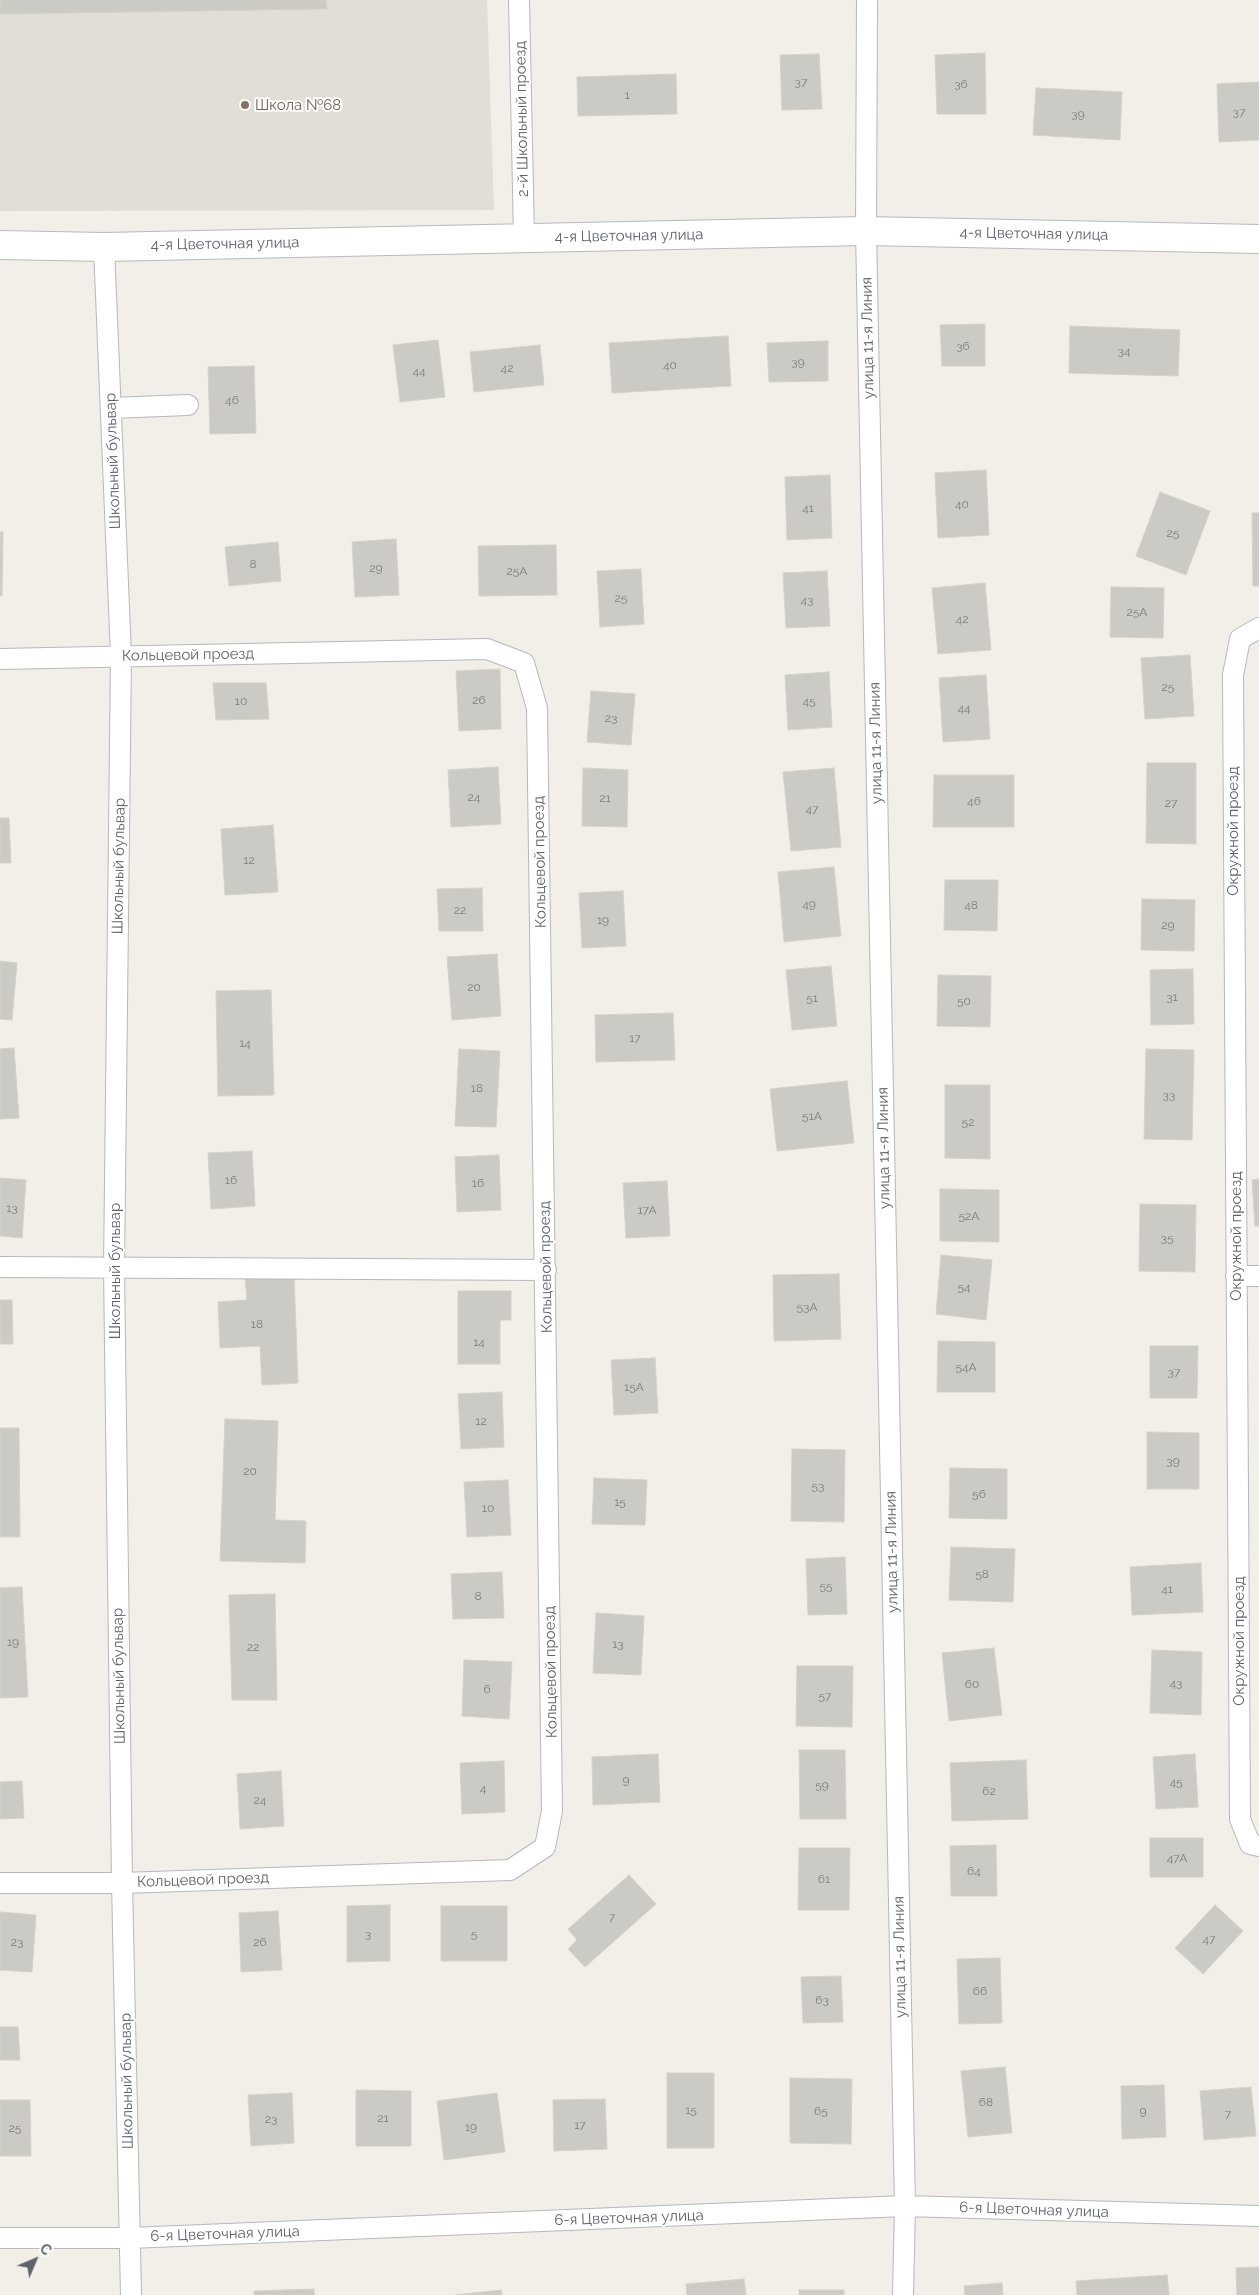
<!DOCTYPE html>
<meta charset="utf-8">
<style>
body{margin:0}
#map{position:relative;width:1259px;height:2295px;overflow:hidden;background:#f1efe8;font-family:Raleway,sans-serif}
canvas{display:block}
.north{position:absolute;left:10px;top:2235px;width:50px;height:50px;-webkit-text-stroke:4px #fff;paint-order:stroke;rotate:45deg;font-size:14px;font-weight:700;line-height:20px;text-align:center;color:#5f6368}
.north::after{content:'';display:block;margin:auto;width:18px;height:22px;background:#5f6368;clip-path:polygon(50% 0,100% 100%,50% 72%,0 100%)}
</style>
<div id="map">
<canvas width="1259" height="2295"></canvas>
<div class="north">С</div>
</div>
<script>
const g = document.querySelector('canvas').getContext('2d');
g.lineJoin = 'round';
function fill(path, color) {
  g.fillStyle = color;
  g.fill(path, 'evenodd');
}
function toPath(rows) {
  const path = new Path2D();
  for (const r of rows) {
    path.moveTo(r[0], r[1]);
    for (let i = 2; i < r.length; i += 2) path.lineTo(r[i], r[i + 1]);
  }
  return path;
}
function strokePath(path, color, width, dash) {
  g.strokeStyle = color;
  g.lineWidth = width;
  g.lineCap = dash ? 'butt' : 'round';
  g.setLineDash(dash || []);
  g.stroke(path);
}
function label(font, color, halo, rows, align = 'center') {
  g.font = font + ' Raleway,sans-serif';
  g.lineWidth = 4;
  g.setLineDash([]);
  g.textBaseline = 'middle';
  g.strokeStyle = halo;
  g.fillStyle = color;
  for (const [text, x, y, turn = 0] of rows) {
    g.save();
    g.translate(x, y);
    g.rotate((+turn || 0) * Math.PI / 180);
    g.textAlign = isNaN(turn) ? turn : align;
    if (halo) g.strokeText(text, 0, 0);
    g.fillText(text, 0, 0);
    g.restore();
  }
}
const education = toPath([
 [0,0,487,0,494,210,0,211]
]);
const building = toPath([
 [0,0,326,0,327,9,0,14,0,0],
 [985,53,986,114,937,114,935,55,985,53],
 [819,54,822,109,782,110,780,55,819,54],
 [676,74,677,114,578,116,577,77,676,74],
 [1259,82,1259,140,1219,142,1217,84,1259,82],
 [1036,88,1122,92,1120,140,1033,135,1036,88],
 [985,324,985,366,942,366,940,325,985,324],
 [1070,326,1180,330,1178,376,1069,373,1070,326],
 [728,336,731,386,612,393,609,343,728,336],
 [438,340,445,397,400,402,393,345,438,340],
 [828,341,828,381,769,382,767,343,828,341],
 [540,345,544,385,474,392,470,352,540,345],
 [254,366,256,433,210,434,208,367,254,366],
 [986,470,989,535,938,538,935,473,986,470],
 [830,475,832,538,787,540,785,477,830,475],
 [1160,492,1210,511,1186,575,1136,556,1160,492],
 [1252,513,1259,513,1259,586,1253,586,1252,513],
 [0,532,3,532,2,596,0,596,0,532],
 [396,539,399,595,355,597,352,542,396,539],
 [278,542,281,581,229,586,225,547,278,542],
 [556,545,557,595,479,596,478,546,556,545],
 [641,569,644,624,600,627,597,571,641,569],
 [827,571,830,626,786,628,783,573,827,571],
 [985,583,991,650,938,654,932,588,985,583],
 [1111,587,1164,588,1163,638,1110,637,1111,587],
 [1190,655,1194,716,1145,719,1141,658,1190,655],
 [500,669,501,729,459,731,456,671,500,669],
 [829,672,832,727,788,730,785,675,829,672],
 [986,675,990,739,943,742,939,678,986,675],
 [213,683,266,683,269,719,216,720,213,683],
 [591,691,635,694,631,745,587,742,591,691],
 [1147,763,1196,763,1196,844,1146,843,1147,763],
 [498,767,501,824,451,827,448,770,498,767],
 [583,768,628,770,627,827,582,826,583,768],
 [834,768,841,847,791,851,783,772,834,768],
 [934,775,1014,775,1014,827,933,827,934,775],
 [0,818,9,818,11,863,0,863,0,818],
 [273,825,278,892,225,895,221,829,273,825],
 [834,867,841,936,784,942,778,872,834,867],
 [945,880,998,880,997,931,944,930,945,880],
 [482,888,483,931,439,931,437,889,482,888],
 [623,891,626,946,582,948,579,893,623,891],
 [1142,899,1195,900,1194,951,1141,950,1142,899],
 [497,954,501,1016,452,1020,447,957,497,954],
 [0,961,17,963,12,1020,0,1019,0,961],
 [831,966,837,1026,792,1030,786,970,831,966],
 [1193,969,1194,1024,1151,1025,1150,970,1193,969],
 [938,975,991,976,990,1027,937,1026,938,975],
 [271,990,274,1095,218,1096,216,991,271,990],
 [673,1013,675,1060,596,1062,595,1015,673,1013],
 [14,1048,19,1118,0,1119,0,1049,14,1048],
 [459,1049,500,1051,496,1127,455,1126,459,1049],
 [1146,1049,1194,1050,1192,1140,1144,1139,1146,1049],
 [847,1081,854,1143,777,1151,770,1089,847,1081],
 [945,1085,990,1085,990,1159,945,1158,945,1085],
 [252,1151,255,1206,211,1209,208,1153,252,1151],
 [499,1155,501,1210,457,1212,455,1157,499,1155],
 [0,1178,26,1180,22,1238,0,1236,0,1178],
 [1259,1179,1259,1226,1255,1226,1252,1180,1259,1179],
 [667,1181,670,1236,626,1238,623,1183,667,1181],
 [940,1189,999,1190,999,1242,940,1241,940,1189],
 [1140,1204,1196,1205,1195,1272,1139,1271,1140,1204],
 [941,1255,992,1260,986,1320,936,1314,941,1255],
 [839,1274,841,1339,774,1341,773,1275,839,1274],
 [294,1275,298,1383,262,1385,260,1346,220,1348,218,1302,247,1300,245,1277,294,1275],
 [458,1291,511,1291,511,1320,500,1320,500,1364,458,1364,458,1291],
 [0,1300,12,1300,13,1344,0,1344,0,1300],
 [938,1341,995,1342,995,1392,937,1392,938,1341],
 [1150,1346,1198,1346,1197,1398,1150,1398,1150,1346],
 [655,1358,658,1413,614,1415,611,1360,655,1358],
 [502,1392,504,1447,461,1449,458,1394,502,1392],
 [225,1419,278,1421,275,1520,306,1521,305,1563,220,1561,225,1419],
 [0,1428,19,1428,20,1537,0,1537,0,1428],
 [1147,1432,1199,1433,1199,1489,1147,1489,1147,1432],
 [792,1449,845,1450,844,1522,791,1521,792,1449],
 [950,1468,1007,1469,1007,1519,949,1518,950,1468],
 [594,1478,647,1480,645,1525,592,1524,594,1478],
 [508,1480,511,1535,467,1537,464,1482,508,1480],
 [951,1547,1015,1549,1013,1602,949,1600,951,1547],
 [845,1557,847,1614,808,1615,806,1559,845,1557],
 [1201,1563,1203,1612,1132,1615,1130,1567,1201,1563],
 [502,1572,504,1618,453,1619,451,1574,502,1572],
 [22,1587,28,1697,0,1698,0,1588,22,1587],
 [275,1594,277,1700,232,1700,229,1595,275,1594],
 [596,1613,644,1616,641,1675,593,1673,596,1613],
 [994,1648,1002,1715,949,1721,942,1653,994,1648],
 [1152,1650,1202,1652,1201,1715,1150,1713,1152,1650],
 [464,1660,512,1662,509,1719,462,1716,464,1660],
 [797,1666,853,1666,852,1727,796,1726,797,1666],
 [799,1750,845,1750,846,1819,800,1819,799,1750],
 [658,1754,660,1802,593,1805,592,1757,658,1754],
 [1195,1754,1198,1807,1156,1809,1153,1757,1195,1754],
 [1026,1760,1028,1819,952,1821,950,1763,1026,1760],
 [504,1761,505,1812,462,1814,460,1763,504,1761],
 [281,1771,284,1826,240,1829,237,1774,281,1771],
 [22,1781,24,1818,0,1819,0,1782,22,1781],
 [1150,1838,1203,1838,1203,1877,1150,1877,1150,1838],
 [996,1845,997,1896,951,1896,950,1846,996,1845],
 [799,1848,850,1848,849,1910,798,1910,799,1848],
 [629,1875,656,1904,585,1967,568,1949,577,1940,568,1929,629,1875],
 [390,1905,390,1961,347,1962,347,1906,390,1905],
 [1215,1905,1243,1931,1203,1974,1175,1948,1215,1905],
 [441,1906,507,1906,507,1961,441,1961,441,1906],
 [278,1911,282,1970,241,1972,239,1913,278,1911],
 [0,1912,36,1915,32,1972,0,1970,0,1912],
 [1000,1958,1002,2023,959,2024,957,1959,1000,1958],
 [841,1976,843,2022,803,2023,801,1977,841,1976],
 [0,2027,18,2027,20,2060,0,2060,0,2027],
 [1005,2067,1012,2133,968,2137,961,2071,1005,2067],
 [667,2073,714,2073,714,2148,667,2148,667,2073],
 [790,2078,852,2079,851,2144,790,2143,790,2078],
 [1164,2085,1166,2137,1122,2139,1121,2086,1164,2085],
 [1251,2087,1256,2136,1204,2140,1200,2091,1251,2087],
 [356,2090,411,2091,411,2146,356,2146,356,2090],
 [292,2093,294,2143,251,2146,248,2095,292,2093],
 [497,2093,505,2152,444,2160,437,2101,497,2093],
 [605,2099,607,2149,554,2151,553,2100,605,2099],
 [0,2100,30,2100,31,2156,0,2156,0,2100],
 [1259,2267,1259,2295,1237,2295,1236,2268,1259,2267],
 [1167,2275,1169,2295,1077,2295,1076,2281,1167,2275],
 [744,2279,746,2295,687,2295,686,2284,744,2279],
 [1002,2283,1003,2295,965,2295,964,2286,1002,2283],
 [314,2289,314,2295,254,2295,254,2291,314,2289],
 [501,2290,502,2295,455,2295,501,2290],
 [799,2290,844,2290,844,2295,799,2295,799,2290]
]);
const lane = toPath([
 [519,0,524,237],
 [867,0,866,231,905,2206,903,2295],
 [104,247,121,656,114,1268,122,1883,131,2295],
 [111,408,188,405],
 [1259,628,1240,639,1233,675,1240,1819,1250,1844,1259,1846],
 [0,659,487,649,524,663,537,708,552,1811,545,1847,510,1870,122,1883,0,1883],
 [0,1267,546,1270],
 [1236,1276,1259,1276],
 [0,2238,130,2238,905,2206,1259,2216]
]);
const secondary = toPath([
 [0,245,104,247,866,231,1259,239]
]);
const markers = [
 [245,105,5,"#8d6e63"]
];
const numberNames = [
 ["37",801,82],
 ["36",961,84],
 ["1",627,95],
 ["37",1239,112],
 ["39",1078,114],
 ["36",963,346],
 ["34",1124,351],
 ["39",798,362],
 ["40",670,365],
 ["42",507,368],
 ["44",419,371],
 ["46",232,400],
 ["40",962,504],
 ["41",808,508],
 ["25",1173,533],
 ["8",253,564],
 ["29",376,568],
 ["25А",517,571],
 ["25",621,598],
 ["43",807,600],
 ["25А",1137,612],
 ["42",962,619],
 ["25",1168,687],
 ["26",479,700],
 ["10",241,701],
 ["45",809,701],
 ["44",964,708],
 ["23",611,718],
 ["24",474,797],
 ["21",605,798],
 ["46",974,801],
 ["27",1171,803],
 ["47",812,809],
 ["12",249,860],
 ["49",809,904],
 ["48",971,905],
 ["22",460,910],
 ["19",603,920],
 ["29",1168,925],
 ["20",474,987],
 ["31",1172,997],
 ["51",812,998],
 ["50",964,1001],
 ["17",635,1038],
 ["14",245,1043],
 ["18",477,1088],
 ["33",1169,1095],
 ["51А",812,1116],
 ["52",968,1122],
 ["16",231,1180],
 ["16",478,1183],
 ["13",12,1208],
 ["17А",647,1210],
 ["52А",969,1216],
 ["35",1167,1238],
 ["54",964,1287],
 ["53А",807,1307],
 ["18",257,1324],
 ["14",479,1342],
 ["54А",966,1367],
 ["37",1174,1372],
 ["15А",634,1387],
 ["12",481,1421],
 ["39",1173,1461],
 ["20",250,1471],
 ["53",818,1486],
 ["56",979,1494],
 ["15",620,1502],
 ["10",488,1508],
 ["58",982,1574],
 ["55",826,1586],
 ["41",1167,1589],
 ["8",478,1596],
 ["19",13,1642],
 ["13",618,1644],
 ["22",253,1647],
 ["43",1176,1683],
 ["60",972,1684],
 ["6",487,1689],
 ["57",825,1696],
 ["9",626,1780],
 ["45",1176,1782],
 ["59",822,1785],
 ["4",483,1788],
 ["62",989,1791],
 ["24",260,1800],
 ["47А",1177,1858],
 ["64",974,1871],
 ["61",824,1879],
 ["7",612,1917],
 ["3",368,1934],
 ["5",474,1934],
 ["47",1209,1939],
 ["23",17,1942],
 ["26",260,1942],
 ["66",980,1991],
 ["63",822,2000],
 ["68",986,2102],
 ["15",691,2110],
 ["65",821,2111],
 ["9",1143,2111],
 ["7",1228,2114],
 ["21",383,2118],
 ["23",271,2119],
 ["17",580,2125],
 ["19",471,2127],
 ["25",15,2128]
];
const educationNames = [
 ["Школа №68",255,105]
];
const streetNames = [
 ["2-й Школьный проезд",522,119,-91],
 ["4-я Цветочная улица",1034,234,1],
 ["4-я Цветочная улица",629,236,-1],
 ["4-я Цветочная улица",225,244,-1],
 ["улица 11-я Линия",868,338,-91],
 ["Школьный бульвар",113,461,-92],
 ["Кольцевой проезд",188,655,-1],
 ["улица 11-я Линия",876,743,-91],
 ["Окружной проезд",1233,831,-90],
 ["Кольцевой проезд",540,862,-91],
 ["Школьный бульвар",119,866,-89],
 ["улица 11-я Линия",884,1148,-91],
 ["Окружной проезд",1236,1236,-90],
 ["Кольцевой проезд",546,1267,-91],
 ["Школьный бульвар",115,1271,-90],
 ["улица 11-я Линия",892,1552,-91],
 ["Окружной проезд",1239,1641,-90],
 ["Кольцевой проезд",551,1672,-91],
 ["Школьный бульвар",119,1676,-91],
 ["Кольцевой проезд",203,1880,-2],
 ["улица 11-я Линия",900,1957,-91],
 ["Школьный бульвар",127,2081,-91],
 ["6-я Цветочная улица",1034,2210,2],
 ["6-я Цветочная улица",629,2218,-2],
 ["6-я Цветочная улица",225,2234,-2]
];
fill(education, '#e1ded6');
fill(building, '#cccac5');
strokePath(building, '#d6d1c6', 1);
strokePath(lane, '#b5b8bc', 22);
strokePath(secondary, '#b6babf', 30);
strokePath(lane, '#fff', 20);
strokePath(secondary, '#fff', 28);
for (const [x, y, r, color] of markers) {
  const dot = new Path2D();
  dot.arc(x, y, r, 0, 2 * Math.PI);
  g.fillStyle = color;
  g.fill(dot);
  strokePath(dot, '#fff', 2);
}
label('12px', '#7a7d7f', null, numberNames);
label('15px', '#785e54', '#fff', educationNames, 'left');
label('15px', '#5f6368', '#fff', streetNames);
</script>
